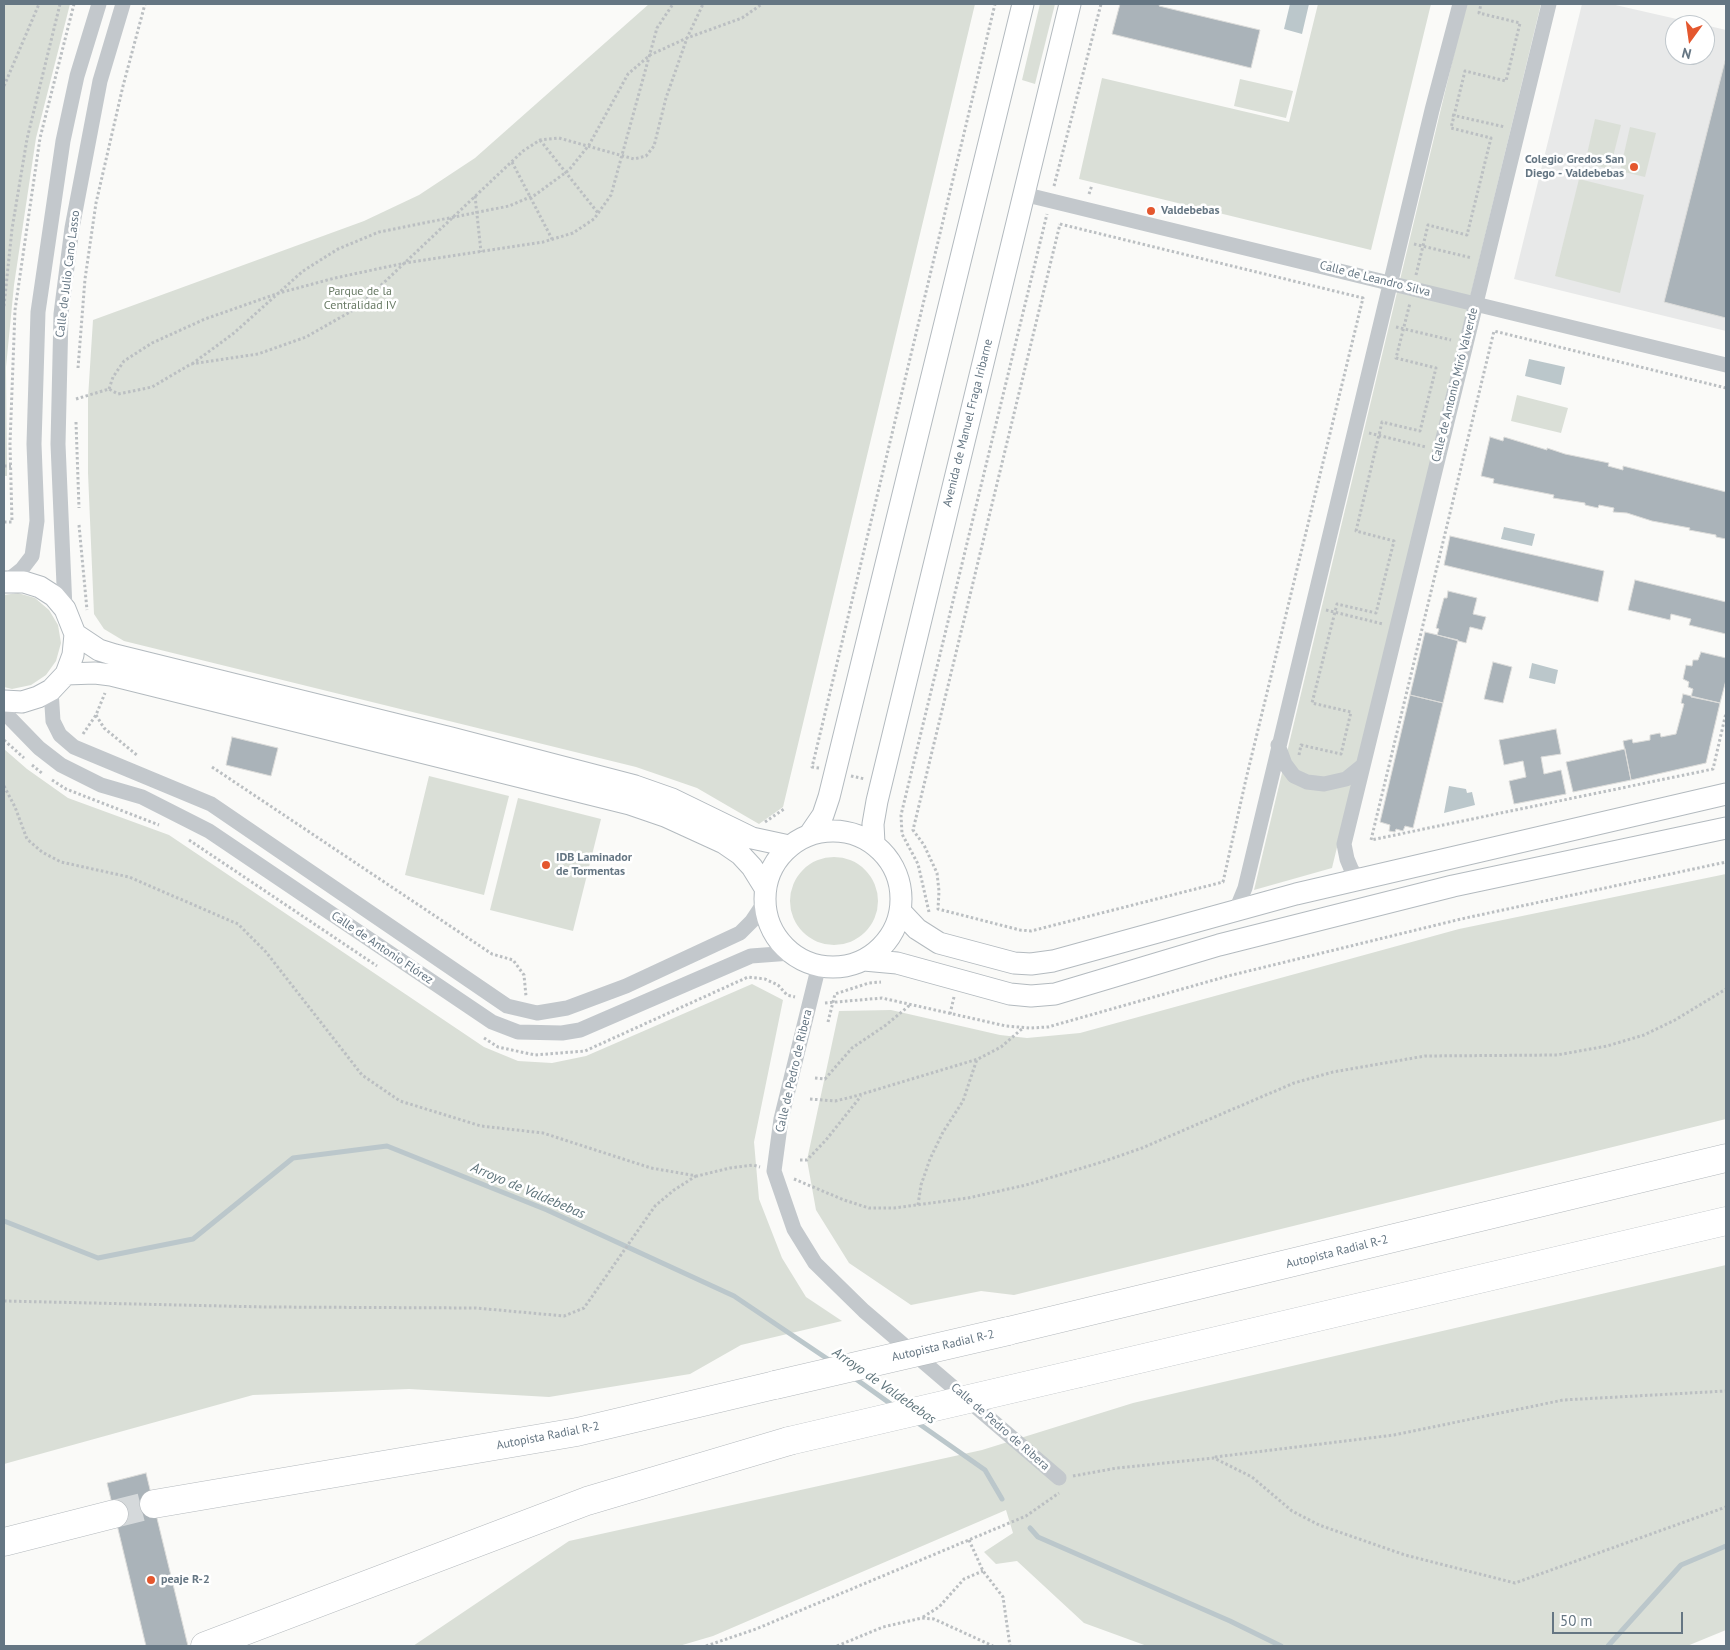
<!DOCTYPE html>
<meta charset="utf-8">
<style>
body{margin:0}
#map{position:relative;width:1730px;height:1650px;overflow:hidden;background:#fafaf8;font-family:"PT Sans",sans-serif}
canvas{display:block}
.frame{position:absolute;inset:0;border:5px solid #657683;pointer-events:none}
.north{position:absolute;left:1665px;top:15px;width:50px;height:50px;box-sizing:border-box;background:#fff;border:1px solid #c1c8cd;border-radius:50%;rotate:194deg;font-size:14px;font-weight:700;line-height:20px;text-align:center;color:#657683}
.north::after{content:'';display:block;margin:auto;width:18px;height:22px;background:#e4572e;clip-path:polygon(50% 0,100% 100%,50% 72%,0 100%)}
.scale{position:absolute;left:1552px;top:1612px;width:131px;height:22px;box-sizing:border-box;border:2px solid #657683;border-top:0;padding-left:6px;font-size:15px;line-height:18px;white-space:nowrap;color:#657683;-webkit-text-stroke:4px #fff;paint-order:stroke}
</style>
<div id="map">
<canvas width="1730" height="1650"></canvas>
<div class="frame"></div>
<div class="north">N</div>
<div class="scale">50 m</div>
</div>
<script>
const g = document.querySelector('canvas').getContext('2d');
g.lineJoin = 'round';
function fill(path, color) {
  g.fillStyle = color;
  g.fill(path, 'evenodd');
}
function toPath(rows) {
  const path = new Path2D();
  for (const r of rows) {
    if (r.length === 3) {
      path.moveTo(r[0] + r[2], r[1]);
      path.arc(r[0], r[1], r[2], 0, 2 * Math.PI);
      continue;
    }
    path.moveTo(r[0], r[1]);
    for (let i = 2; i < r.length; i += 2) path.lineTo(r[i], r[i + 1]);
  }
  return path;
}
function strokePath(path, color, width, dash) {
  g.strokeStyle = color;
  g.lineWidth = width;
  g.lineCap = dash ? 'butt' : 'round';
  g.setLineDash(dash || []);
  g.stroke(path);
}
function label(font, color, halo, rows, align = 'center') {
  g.font = font + ' "PT Sans",sans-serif';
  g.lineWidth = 5;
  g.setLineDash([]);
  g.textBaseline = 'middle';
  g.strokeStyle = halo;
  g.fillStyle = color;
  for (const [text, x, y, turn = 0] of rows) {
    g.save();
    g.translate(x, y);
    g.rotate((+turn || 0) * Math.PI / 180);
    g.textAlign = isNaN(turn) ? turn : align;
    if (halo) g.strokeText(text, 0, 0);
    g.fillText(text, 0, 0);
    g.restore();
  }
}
const built = toPath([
 [1582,4,1611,4,1703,25,1675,25,1675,55,1705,55,1705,25,1726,30,1726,331,1514,279]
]);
const green = toPath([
 [4,4,70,4,36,138,14,285,6,367,7,476,4,476],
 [649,4,975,4,783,807,759,824,697,788,636,767,124,641,104,629,94,614,88,473,88,398,93,320,364,221,419,195,475,158],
 [1040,4,1055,4,1035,84,1022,80],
 [1318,4,1431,4,1371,250,1079,179,1102,78,1289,122],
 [1466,4,1541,4,1332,868,1254,890],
 [1240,79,1293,91,1286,118,1234,106],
 [1595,119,1621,125,1610,169,1585,163],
 [1630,127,1656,133,1645,177,1620,171],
 [1579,179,1644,195,1620,293,1555,276],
 [1517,395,1568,408,1561,433,1511,421],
 [18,593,35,598,49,610,58,625,61,643,56,661,46,675,31,685,12,689,4,687,4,595],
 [4,749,27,769,68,798,169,835,484,1047,518,1061,552,1063,586,1056,752,984,783,1000,754,1142,759,1199,782,1258,806,1297,842,1321,741,1345,690,1374,549,1397,409,1389,253,1395,4,1464],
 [429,776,509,796,484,895,405,875],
 [518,798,601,819,573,931,490,910],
 [834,901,44],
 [1726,874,1726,1119,1014,1295,981,1291,911,1305,849,1263,816,1210,807,1160,839,1011,891,1010,1000,1035,1027,1038,1080,1033,1459,929],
 [1726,1265,1726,1630,1687,1646,1147,1646,1084,1623,1017,1561,996,1564,984,1552,1013,1533,1006,1510,713,1636,679,1646,413,1646,569,1541,982,1450,1133,1403]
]);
const water = toPath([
 [1290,4,1309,4,1302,34,1284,29],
 [1529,359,1565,367,1561,385,1525,376],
 [1504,527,1535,534,1532,546,1501,539],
 [1532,663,1558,670,1555,684,1529,678],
 [1449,786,1466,789,1467,793,1472,792,1475,805,1444,813]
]);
const stream = toPath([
 [4,1221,98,1258,193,1239,293,1158,387,1146,547,1210,734,1296,832,1362],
 [853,1377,895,1407],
 [915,1421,985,1470,1002,1499],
 [1030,1528,1038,1537,1230,1621,1281,1646],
 [1608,1646,1681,1565,1726,1546]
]);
const building = toPath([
 [1120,4,1160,4,1159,6,1260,30,1251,68,1112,34,1120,4],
 [1725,61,1726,61,1726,318,1664,302,1725,61],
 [1490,437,1503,441,1504,437,1547,450,1547,448,1565,454,1609,463,1608,466,1623,470,1623,466,1726,492,1726,539,1716,537,1716,535,1689,530,1690,528,1652,521,1627,513,1613,512,1614,508,1599,505,1598,508,1585,505,1585,503,1553,498,1554,495,1493,483,1494,479,1481,476,1490,437],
 [1450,536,1604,571,1598,602,1444,565,1450,536],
 [1635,580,1726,602,1726,634,1689,625,1691,619,1671,614,1670,620,1628,610,1635,580],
 [1448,591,1477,598,1473,614,1486,617,1482,630,1470,627,1466,643,1437,635,1439,629,1436,628,1444,598,1447,598,1448,591],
 [1425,632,1458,640,1443,703,1410,695,1425,632],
 [1701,652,1726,658,1726,680,1720,703,1691,697,1693,689,1688,687,1689,682,1683,679,1686,665,1692,666,1693,660,1698,660,1701,652],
 [1493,662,1512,667,1503,703,1484,699,1493,662],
 [1683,694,1720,703,1706,763,1631,780,1623,741,1632,739,1633,743,1650,740,1650,735,1660,733,1661,737,1676,734,1684,704,1681,703,1683,694],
 [1410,695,1443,703,1413,828,1405,826,1403,831,1396,829,1395,832,1389,831,1390,825,1380,822,1410,695],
 [1556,729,1561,754,1541,757,1544,774,1561,770,1566,794,1514,804,1509,781,1526,777,1523,761,1504,765,1499,740,1556,729],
 [232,737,278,748,271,776,226,765,232,737],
 [1625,749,1631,780,1573,792,1566,762,1625,749],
 [146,1473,188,1646,146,1646,107,1483,146,1473]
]);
const highwayTunnel = toPath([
 [114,1514,154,1504]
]);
const path = toPath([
 [4,86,39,4],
 [1452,115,1505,127],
 [540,140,598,213],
 [512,162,552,239],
 [1054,186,1101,4],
 [1089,194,1092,185],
 [475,196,481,252],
 [1060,224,1363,298,1246,779,1223,882,1031,931,1020,930,938,909,939,891,937,873,924,845,913,830,1060,224],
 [1414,244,1472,258],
 [1416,275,1428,225,1467,235,1491,138,1451,128,1465,71,1506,81,1520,23,1479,13,1481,4],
 [4,306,12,229,27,139,60,4],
 [1396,327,1451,340],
 [192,364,234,333,303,271,338,249,379,232,509,206,535,195,569,170,589,145,628,74,650,55,687,38,742,18,762,4],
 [78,368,85,279,96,203,123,86,145,4],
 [1726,388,1494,331,1371,840,1713,769,1726,713],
 [109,389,113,377,124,361,152,343,205,319,279,293,335,278,405,263,543,242,573,233,594,219,611,195,657,28,673,4],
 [76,399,109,389,118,394,152,387,191,364,258,354,306,337,357,308,523,151,540,140,559,138,634,159,646,156,654,146,666,98,687,38,703,4],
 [76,422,79,508],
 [1369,433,1426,447],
 [4,466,11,466],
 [4,522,12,522,10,444,15,310,40,138,74,4],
 [79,525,87,610],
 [1326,610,1383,624],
 [96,715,104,728,138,756],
 [83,734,96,715,105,693],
 [4,740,24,758],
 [1299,755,1301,745,1341,754,1351,712,1312,703,1337,604,1376,613,1394,541,1356,531,1379,435,1382,422,1420,431,1436,368,1396,358,1410,303],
 [32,765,43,774],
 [212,767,492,954,513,960,524,975,526,996],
 [819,768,812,767,815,755,995,4],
 [851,776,865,779],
 [52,780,66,789,159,825],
 [4,786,15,807,27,839,42,852,61,862,129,877,238,924,266,952,362,1075,400,1101,481,1126,543,1133,651,1168,697,1176,730,1168,753,1165,760,1167],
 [765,822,784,809],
 [189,840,377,966],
 [929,912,918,864,902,834,901,815,1047,214],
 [825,1003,882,998,1006,1026,1030,1028,1048,1027,1228,976,1461,919,1726,862],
 [950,1014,954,997],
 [828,1022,835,994,869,983,881,982],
 [484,1038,498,1047,535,1055,585,1051,748,977,765,979,778,985,787,995,795,997],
 [815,1078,825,1079,852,1048,886,1025,910,1005],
 [810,1099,835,1101,852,1097,978,1059,1001,1047,1023,1028],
 [800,1160,807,1160,826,1140,861,1096],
 [794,1179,844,1200,869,1208,894,1208,968,1198,1026,1185,1102,1162,1142,1148,1294,1083,1333,1072,1425,1056,1557,1055,1607,1046,1644,1035,1675,1020,1726,989],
 [918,1205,921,1185,930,1159,943,1132,963,1101,977,1059],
 [4,1301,266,1307,476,1308,564,1316,584,1308,655,1206,674,1190,696,1176],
 [1215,1457,1394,1435,1563,1400,1726,1391],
 [1073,1476,1117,1468,1214,1458,1252,1477,1292,1511,1319,1525,1405,1555,1515,1583,1726,1507],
 [969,1540,983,1571,1003,1597,1010,1646],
 [923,1617,939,1607,964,1579,983,1571],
 [706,1646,756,1629,1026,1516,1059,1493],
 [837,1646,883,1627,922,1618,934,1619,993,1646]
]);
const street = toPath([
 [1023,194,1726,365],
 [7,581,22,569,32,556,37,521,34,444,38,312,63,141,77,76,99,4],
 [65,609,58,444,61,314,72,228,100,81,123,4],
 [51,690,53,721,60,735,74,747,211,804,507,1006,537,1013,567,1008,626,986,740,933,752,921,764,903],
 [4,712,39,748,61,765,101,785,142,797,209,831,492,1022,518,1032,562,1033,580,1030,751,956,791,953],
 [1278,745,1285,764,1294,776,1307,782,1324,784,1346,779,1362,766],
 [1361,878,1352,871,1347,859,1344,844,1549,4],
 [1236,910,1245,888,1432,110,1460,4],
 [819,965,781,1119,774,1171,794,1229,815,1263,864,1311,1059,1478]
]);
const secondary = toPath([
 [4,582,24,582,40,587,54,596,65,609,75,634,73,655,66,674,51,690,38,697,22,702,4,701],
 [75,634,99,650,115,655,451,738,635,786,672,799,752,838,789,846],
 [66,674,95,673,111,675,630,804,665,816,724,843,740,854,752,867,765,888],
 [833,899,68],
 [810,834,823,815,829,797,1023,4],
 [874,843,873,824,877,801,1070,4],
 [900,911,917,929,939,943,1014,963,1031,964,1053,961,1296,894,1726,794],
 [864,960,897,963,1010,994,1031,996,1055,994,1219,945,1453,886,1726,828]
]);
const highway = toPath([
 [1008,1331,1726,1158],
 [1080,1373,1726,1221],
 [154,1504,577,1432,775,1385],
 [4,1542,114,1514],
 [205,1646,587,1501,789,1441]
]);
const highwayBridge = toPath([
 [775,1385,1008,1331],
 [789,1441,1080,1373]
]);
const markers = [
 [1634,167,5,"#e4572e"],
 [1151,211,5,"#e4572e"],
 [546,865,5,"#e4572e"],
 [151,1580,5,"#e4572e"]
];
const poiNames = [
 ["Colegio Gredos San",1624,160,"right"],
 ["Diego - Valdebebas",1624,174,"right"],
 ["Valdebebas",1161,211],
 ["IDB Laminador",556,858],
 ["de Tormentas",556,872],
 ["peaje R-2",161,1580]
];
const streetNames = [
 ["Calle de Julio Cano Lasso",68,274,-83],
 ["Calle de Leandro Silva",1375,279,14],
 ["Calle de Antonio Miró Valverde",1455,385,-76],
 ["Avenida de Manuel Fraga Iribarne",968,423,-76],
 ["Calle de Antonio Flórez",382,948,34],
 ["Calle de Pedro de Ribera",794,1071,-77],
 ["Autopista Radial R-2",1337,1252,-14],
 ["Autopista Radial R-2",943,1346,-13],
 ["Calle de Pedro de Ribera",1000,1427,41],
 ["Autopista Radial R-2",548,1436,-11]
];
const parkNames = [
 ["Parque de la",360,292],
 ["Centralidad IV",360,306]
];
const waterNames = [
 ["Arroyo de Valdebebas",528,1191,23],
 ["Arroyo de Valdebebas",884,1386,35]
];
fill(built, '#e8e9e9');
fill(green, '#dadfd7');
fill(water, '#bbc7cb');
strokePath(stream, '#bbc7cb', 5);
fill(building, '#aab3b9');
strokePath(building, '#dcdcda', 1);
strokePath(highwayTunnel, '#d5d9db', 28, [28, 14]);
strokePath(secondary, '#b3babf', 23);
strokePath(highway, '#b4b9bd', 29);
strokePath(path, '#bbbfc2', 3, [2.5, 2.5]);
strokePath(street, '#c3c8cc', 15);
strokePath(secondary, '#fff', 21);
strokePath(highway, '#fff', 28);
strokePath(highwayBridge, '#b4b9bd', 29, []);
strokePath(highwayBridge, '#fff', 28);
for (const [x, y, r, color] of markers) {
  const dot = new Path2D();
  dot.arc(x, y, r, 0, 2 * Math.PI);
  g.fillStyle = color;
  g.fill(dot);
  strokePath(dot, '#fff', 2);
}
label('bold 12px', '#657683', '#fff', poiNames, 'left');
label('12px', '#657683', '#fff', streetNames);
label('12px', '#687a64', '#fff', parkNames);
label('italic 14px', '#60757c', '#fff', waterNames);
</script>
